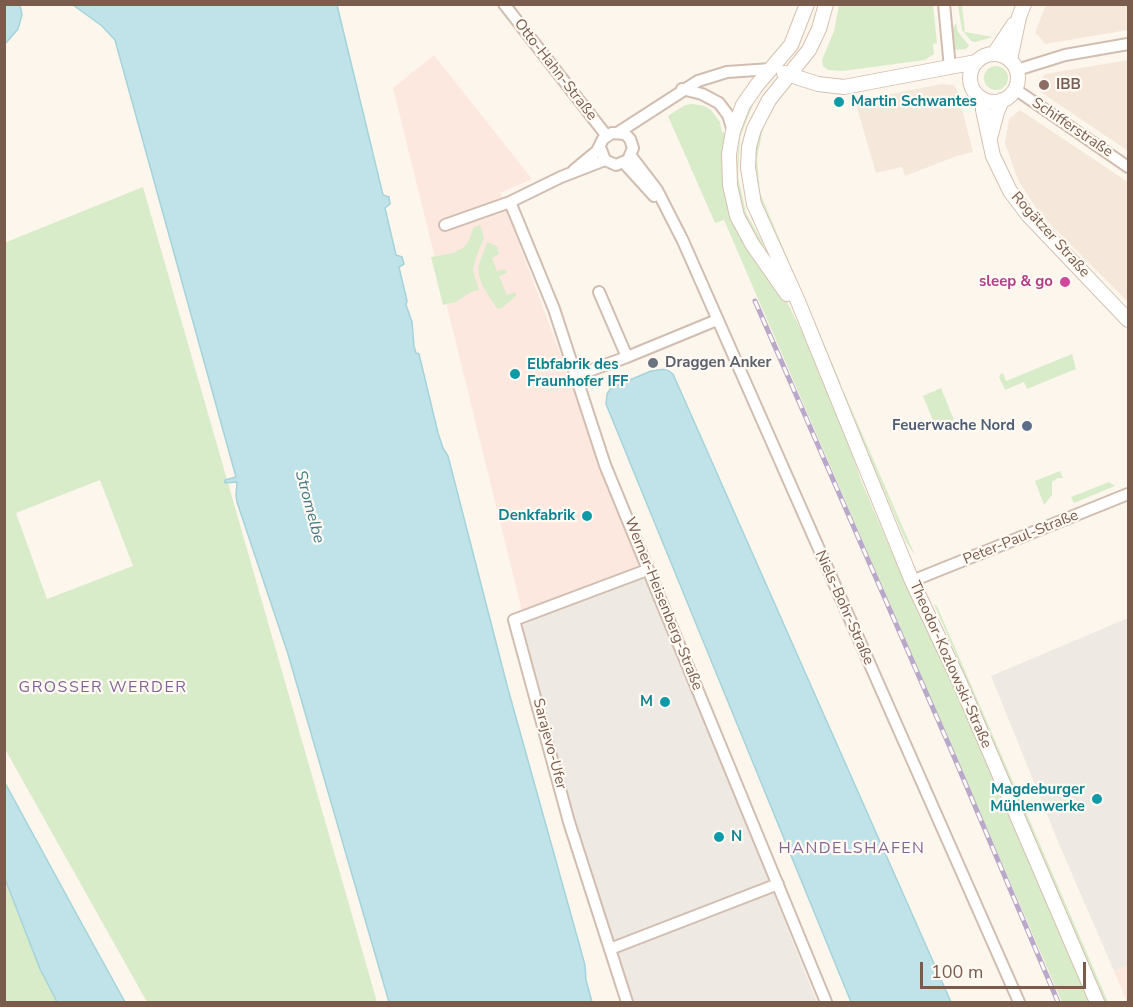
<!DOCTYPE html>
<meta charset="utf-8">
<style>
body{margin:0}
#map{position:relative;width:1133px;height:1007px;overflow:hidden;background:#fdf6ec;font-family:"Nunito Sans",sans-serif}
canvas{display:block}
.frame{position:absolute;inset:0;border:6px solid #7a5c4d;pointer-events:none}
.scale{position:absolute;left:920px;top:962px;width:166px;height:27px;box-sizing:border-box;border:3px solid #7a5c4d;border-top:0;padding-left:8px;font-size:18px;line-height:21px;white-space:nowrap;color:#7a5c4d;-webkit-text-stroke:4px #fffaf3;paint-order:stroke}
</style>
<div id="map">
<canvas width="1133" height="1007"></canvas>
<div class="frame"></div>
<div class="scale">100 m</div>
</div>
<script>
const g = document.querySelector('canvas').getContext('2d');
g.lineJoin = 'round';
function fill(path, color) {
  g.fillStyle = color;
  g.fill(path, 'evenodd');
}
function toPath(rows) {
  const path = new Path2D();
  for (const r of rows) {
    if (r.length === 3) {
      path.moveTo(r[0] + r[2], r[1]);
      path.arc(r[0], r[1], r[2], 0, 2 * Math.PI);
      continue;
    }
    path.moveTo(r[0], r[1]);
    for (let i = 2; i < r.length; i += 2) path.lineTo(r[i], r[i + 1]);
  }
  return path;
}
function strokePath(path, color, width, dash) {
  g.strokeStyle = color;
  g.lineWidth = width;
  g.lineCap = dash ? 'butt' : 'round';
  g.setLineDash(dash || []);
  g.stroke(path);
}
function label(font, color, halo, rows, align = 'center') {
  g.font = font + ' "Nunito Sans",sans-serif';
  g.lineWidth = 4.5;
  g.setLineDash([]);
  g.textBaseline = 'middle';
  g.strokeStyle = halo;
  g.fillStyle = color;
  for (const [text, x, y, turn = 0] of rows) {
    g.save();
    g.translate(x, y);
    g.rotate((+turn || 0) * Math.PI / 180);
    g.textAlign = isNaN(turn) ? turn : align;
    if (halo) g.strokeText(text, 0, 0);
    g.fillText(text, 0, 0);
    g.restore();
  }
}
const residential = toPath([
 [1046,5,1128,5,1128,30,1045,44,1035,32],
 [1128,60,1128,151,1039,91,1037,85,1045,74],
 [942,84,953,85,957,90,973,152,954,157,905,176,902,167,876,173,855,101],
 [1020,110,1128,182,1128,302,1040,214,1018,180,1005,143,1009,119]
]);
const commercial = toPath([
 [434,55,532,179,500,193,640,566,522,611,393,88],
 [1128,965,1128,1002,1127,1002,1114,971]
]);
const industrial = toPath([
 [646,574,817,1002,622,1002,566,827,510,626],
 [1128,618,1128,965,1114,971,1059,844,991,676]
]);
const green = toPath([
 [839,5,933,5,937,43,933,44,934,54,925,60,843,71,828,70,823,66,822,60,834,31],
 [958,5,962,5,965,32,993,37,975,42,971,41,962,30],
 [956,23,958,32,968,44,969,46,966,49,953,50,951,31],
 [996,78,12],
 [693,104,704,106,711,110,720,122,722,132,727,134,723,173,801,330,843,426,860,478,880,525,918,612,948,671,1091,1002,1062,1002,724,220,715,223,668,116,685,105],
 [750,104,753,105,740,137,738,177,746,213,764,245,763,247,753,234,746,218,739,197,736,176,740,129],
 [764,123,757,158,760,193,798,283,794,282,759,199,754,169,755,152,758,136],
 [143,187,377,1002,147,1002,5,749,4,243],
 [100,480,133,566,47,599,16,513],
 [480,225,484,238,475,260,473,271,479,290,471,292,456,302,443,305,431,257,453,253,463,248,468,242,474,227],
 [487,242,497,246,499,254,492,258,497,271,505,269,507,273,499,276,507,295,515,292,516,296,502,308,497,309,482,285,479,276,478,267],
 [804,296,841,384,837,382,802,300],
 [1072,354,1076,369,1027,389,1024,382,1005,390,999,377,1001,374,1003,373,1006,381],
 [941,388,954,420,936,428,923,396],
 [844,392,914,553,914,554,906,542,843,395],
 [1060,471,1063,478,1058,478,1052,482,1052,495,1044,505,1035,481],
 [1109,482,1115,486,1074,503,1071,497],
 [934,604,937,606,1108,1002,1105,1002],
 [4,879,40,969,57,1002,5,1002]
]);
const water = toPath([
 [5,4,20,5,22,15,18,29,5,44,5,4],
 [73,5,337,5,383,195,389,197,390,204,385,208,396,255,402,257,404,264,399,267,407,301,406,305,412,322,414,346,416,353,419,354,438,433,443,448,448,456,508,689,585,965,586,980,592,1002,389,1002,288,654,237,502,236,495,237,482,225,483,225,480,236,477,115,40,102,26,73,5],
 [666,369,673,374,951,1002,851,1002,606,404,607,394,611,388,651,371,666,369],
 [4,781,82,924,125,1002,57,1002,40,969,5,879,4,781]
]);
const street = toPath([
 [504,4,606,135],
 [944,4,950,68],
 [1017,70,1065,55,1128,44],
 [682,89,702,94,719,103,728,115,733,131],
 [1015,89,1128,167],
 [619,132,698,81,727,72,771,69],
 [631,156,657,190,683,241,1019,1002],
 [624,163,654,196],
 [574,170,597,151,603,139,612,133,625,134,630,139,633,148,628,160,616,165,605,160,600,147],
 [510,202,554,309,605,465,826,1002],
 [445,225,510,202,561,177,605,160],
 [599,292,627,357],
 [575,376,627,357,717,320],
 [912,581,1128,494],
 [610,949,778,884],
 [627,1002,569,822,514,620,647,570]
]);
const secondary = toPath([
 [826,4,819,29,809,50,769,100,754,129,749,147,748,168,754,204,797,299,912,581,960,683,1097,1002],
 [994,54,1014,24],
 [994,78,24],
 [1010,60,1019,17,1024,4],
 [784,73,818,84,844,87,976,62],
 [983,99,983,110,993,156,1010,191,1028,215,1128,320],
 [990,138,997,112,1002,100],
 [787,294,752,244,737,216,730,185,729,154,733,131,743,105,757,85,791,45,807,4]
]);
const rail = toPath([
 [755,301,952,752,1058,1002]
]);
const markers = [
 [1044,85,6,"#8d6e63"],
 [839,102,6,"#0f9aa8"],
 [1065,282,6,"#d1479c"],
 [653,363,6,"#6b7280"],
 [515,374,6,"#0f9aa8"],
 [1027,426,6,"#5c6f8a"],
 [587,516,6,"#0f9aa8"],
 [665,702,6,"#0f9aa8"],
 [1097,799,6,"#0f9aa8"],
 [719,837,6,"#0f9aa8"]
];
const streetNames = [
 ["Otto-Hahn-Straße",555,70,52],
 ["Schifferstraße",1072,128,34],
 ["Rogätzer Straße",1050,235,48],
 ["Peter-Paul-Straße",1021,538,-22],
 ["Werner-Heisenberg-Straße",663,604,68],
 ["Niels-Bohr-Straße",844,608,66],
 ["Theodor-Kozlowski-Straße",950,665,66],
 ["Sarajevo-Ufer",549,744,75]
];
const educationNames = [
 ["IBB",1056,85]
];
const cultureNames = [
 ["Martin Schwantes",851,102],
 ["Elbfabrik des",527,365],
 ["Fraunhofer IFF",527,382],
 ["Denkfabrik",575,516,"right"],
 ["M",653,702,"right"],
 ["Magdeburger",1085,790,"right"],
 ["Mühlenwerke",1085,807,"right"],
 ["N",731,837]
];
const hotelNames = [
 ["sleep & go",1053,282]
];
const worshipNames = [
 ["Draggen Anker",665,363]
];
const serviceNames = [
 ["Feuerwache Nord",1015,426]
];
const waterNames = [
 ["Stromelbe",309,507,75]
];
const neighbourhoodNames = [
 ["GROSSER WERDER",103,688],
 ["HANDELSHAFEN",852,849]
];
fill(residential, '#f5e8da');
fill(commercial, '#fde8e0');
fill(industrial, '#efe9e4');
fill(green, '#d8ecc9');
fill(water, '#bfe3e8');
strokePath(water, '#a5d3da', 1.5);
strokePath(street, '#d1beb0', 14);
strokePath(secondary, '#d6c0b0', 16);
strokePath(street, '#fff', 10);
strokePath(secondary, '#fff', 14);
strokePath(rail, '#b9a8c9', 5);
strokePath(rail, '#fffaf3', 3, [9]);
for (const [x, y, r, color] of markers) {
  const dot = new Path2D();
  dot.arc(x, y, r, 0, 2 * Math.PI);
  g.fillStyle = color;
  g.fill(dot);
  strokePath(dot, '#fffaf3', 2);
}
label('15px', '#7a5c4d', '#fffaf3', streetNames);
label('bold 15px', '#785e54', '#fffaf3', educationNames, 'left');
label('bold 15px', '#0d838f', '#fffaf3', cultureNames, 'left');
label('bold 15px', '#b23c85', '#fffaf3', hotelNames, 'right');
label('bold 15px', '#5b616d', '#fffaf3', worshipNames, 'left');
label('bold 15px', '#4e5e75', '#fffaf3', serviceNames, 'right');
label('italic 16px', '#437c86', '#fffaf3', waterNames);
g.letterSpacing = '1.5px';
label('16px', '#846695', '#fffaf3', neighbourhoodNames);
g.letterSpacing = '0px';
</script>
